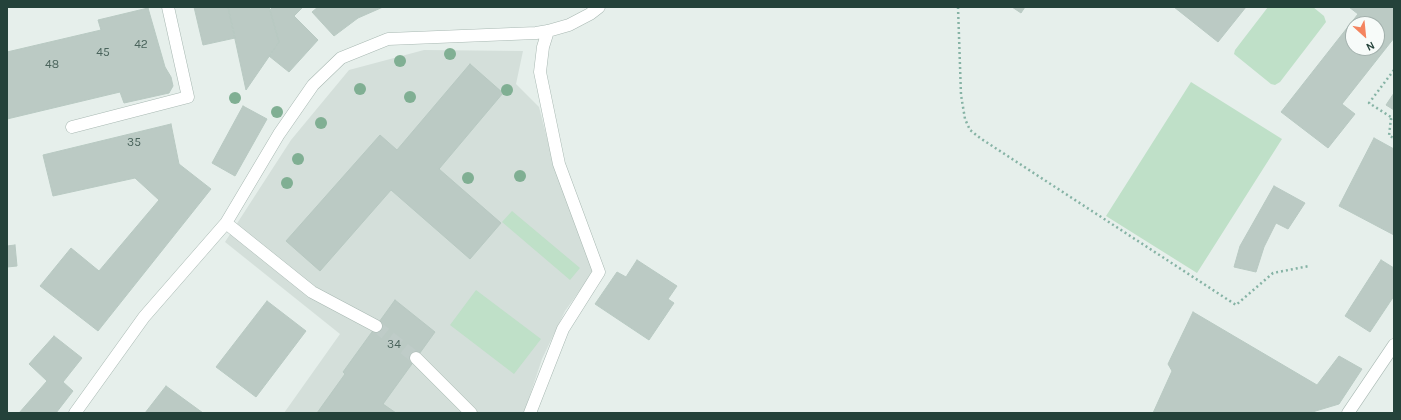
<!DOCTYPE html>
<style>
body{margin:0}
#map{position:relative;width:1401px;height:420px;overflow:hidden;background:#e6efeb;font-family:Karla,sans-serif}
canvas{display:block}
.frame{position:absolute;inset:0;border:8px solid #24423a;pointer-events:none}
.north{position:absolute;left:1345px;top:16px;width:40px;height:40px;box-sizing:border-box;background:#f7fbf9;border:1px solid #a3b1ad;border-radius:50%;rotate:153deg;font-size:11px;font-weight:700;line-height:16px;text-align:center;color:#24423a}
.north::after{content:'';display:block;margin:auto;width:14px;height:18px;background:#f4845f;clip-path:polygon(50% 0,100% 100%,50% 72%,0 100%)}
</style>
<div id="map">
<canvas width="1401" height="420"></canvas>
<div class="frame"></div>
<div class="north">N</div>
</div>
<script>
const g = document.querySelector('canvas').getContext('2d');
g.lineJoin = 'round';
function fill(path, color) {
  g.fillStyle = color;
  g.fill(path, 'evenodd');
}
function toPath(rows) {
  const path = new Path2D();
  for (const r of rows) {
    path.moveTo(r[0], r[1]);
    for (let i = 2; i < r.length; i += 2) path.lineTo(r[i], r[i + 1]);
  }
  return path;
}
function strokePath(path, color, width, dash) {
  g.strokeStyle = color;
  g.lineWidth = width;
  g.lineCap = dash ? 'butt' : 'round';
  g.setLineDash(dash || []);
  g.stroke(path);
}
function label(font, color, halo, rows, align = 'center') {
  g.font = font + ' Karla,sans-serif';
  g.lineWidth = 4;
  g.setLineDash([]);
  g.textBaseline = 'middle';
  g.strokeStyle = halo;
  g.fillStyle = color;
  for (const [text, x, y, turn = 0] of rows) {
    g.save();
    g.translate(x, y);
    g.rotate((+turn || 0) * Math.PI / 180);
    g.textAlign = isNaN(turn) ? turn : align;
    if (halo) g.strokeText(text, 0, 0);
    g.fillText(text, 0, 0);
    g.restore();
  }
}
const built = toPath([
 [424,50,523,51,516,84,539,107,555,169,594,271,565,311,542,359,524,413,284,413,340,334,225,242,291,140,349,70]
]);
const green = toPath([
 [1268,7,1313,7,1324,16,1326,22,1280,82,1275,85,1271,84,1234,54,1235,50],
 [1191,82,1282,139,1197,273,1106,216],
 [512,211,580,268,570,280,502,222],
 [476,290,541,339,514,374,450,325]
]);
const building = toPath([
 [194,7,228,7,235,38,203,45,194,7],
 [228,7,269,7,279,42,246,90,228,7],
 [273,7,303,7,294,16,318,40,289,72,269,56,279,42,270,10,273,7],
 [318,7,383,7,358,18,334,36,312,12,318,7],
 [1012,7,1025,7,1021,13,1012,7],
 [1174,7,1246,7,1218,42,1174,7],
 [1349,7,1394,7,1394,38,1342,104,1355,114,1328,148,1281,112,1358,14,1349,7],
 [1353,24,1377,24,1377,48,1353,48,1353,24],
 [148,8,165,67,171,77,173,86,169,93,124,103,120,92,7,119,7,52,101,30,98,20,148,8],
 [470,64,503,93,439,169,501,223,470,259,391,190,320,271,286,241,380,135,397,150,470,64],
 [1394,93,1394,110,1386,105,1394,93],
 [243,106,267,119,235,176,212,163,243,106],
 [171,124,179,164,211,189,98,331,40,286,71,248,99,271,159,200,135,178,53,196,43,155,171,124],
 [1374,138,1394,149,1394,235,1339,206,1374,138],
 [1274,186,1305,203,1288,229,1276,223,1264,247,1256,272,1234,267,1240,246,1274,186],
 [15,245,17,266,7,267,7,246,15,245],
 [637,260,677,286,668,299,674,303,649,340,595,304,617,272,626,277,637,260],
 [1381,260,1394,268,1394,296,1370,332,1345,316,1381,260],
 [395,300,435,332,383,404,396,413,317,413,345,374,343,372,395,300],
 [267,301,306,331,256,397,216,367,267,301],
 [1193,312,1317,385,1339,356,1362,369,1339,404,1309,413,1153,413,1172,371,1168,364,1193,312],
 [54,336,82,358,63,382,73,391,56,413,19,413,47,381,29,364,54,336],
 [166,386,203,413,145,413,166,386]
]);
const minorTunnel = toPath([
 [376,326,416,358]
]);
const path = toPath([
 [958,7,961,95,965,119,970,130,980,138,1236,305,1273,273,1309,266],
 [1394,70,1369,103,1394,119],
 [1391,118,1389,136,1394,138]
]);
const minor = toPath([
 [72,127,188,97,168,7],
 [226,223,312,292,376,326],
 [416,358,471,413],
 [75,413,144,317,226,223,279,134,313,85,341,58,388,39,536,33,548,31,569,25,590,14,599,7],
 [530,413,563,329,599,272,559,164,540,72,543,47,548,31],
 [1348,413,1394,345]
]);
const trees = [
 [450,54],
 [400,61],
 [360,89],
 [507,90],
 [410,97],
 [235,98],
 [277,112],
 [321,123],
 [298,159],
 [520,176],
 [468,178],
 [287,183]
];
const numberNames = [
 ["42",141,45],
 ["45",103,53],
 ["48",52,65],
 ["35",134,143],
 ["34",394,345]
];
fill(built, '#d4dfda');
fill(green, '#bfe0c8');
fill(building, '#bbcac4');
strokePath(building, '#b8c9c2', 1);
strokePath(minorTunnel, '#bfccc8', 12, [12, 6]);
strokePath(minor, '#a8b8b2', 13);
strokePath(path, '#86b3a5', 2.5, [2, 3]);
strokePath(minor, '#fff', 12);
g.fillStyle = '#80af93';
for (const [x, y] of trees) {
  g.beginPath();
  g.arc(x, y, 6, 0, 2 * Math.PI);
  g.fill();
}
label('12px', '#4a645c', null, numberNames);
</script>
